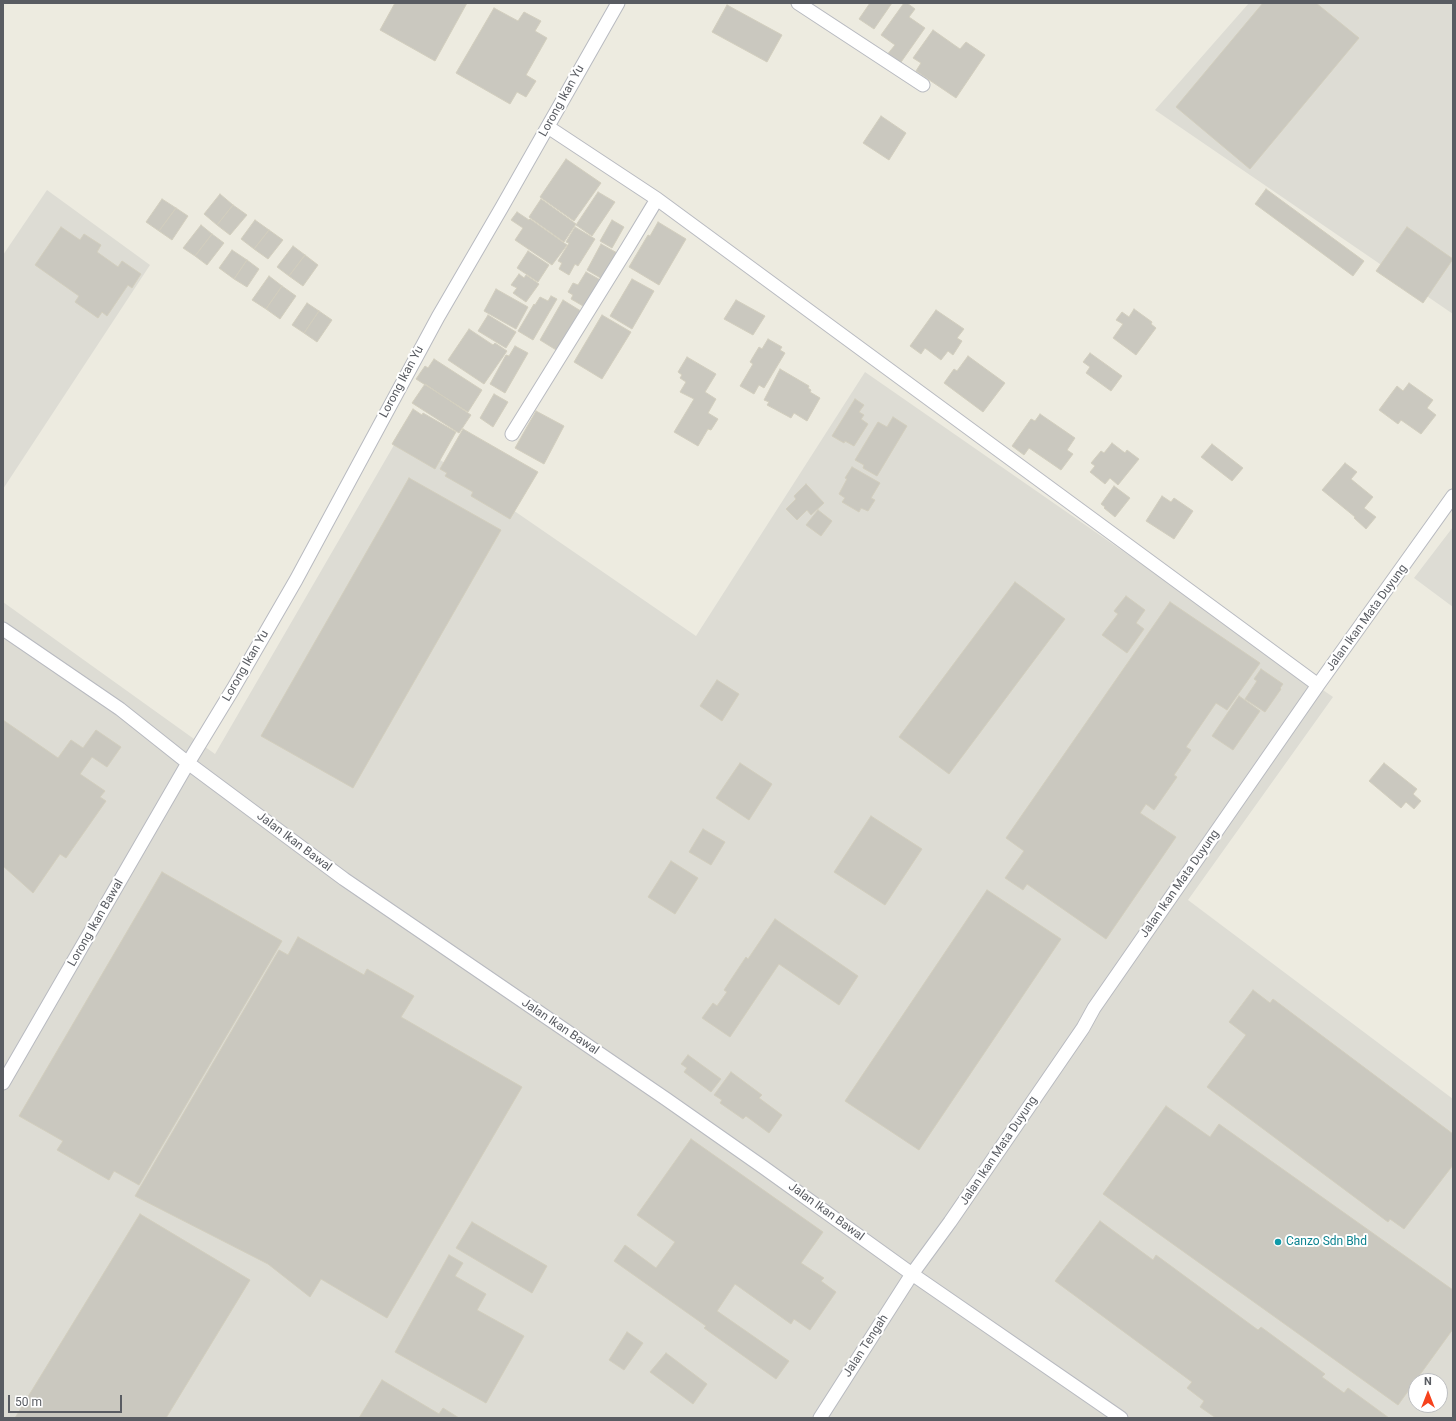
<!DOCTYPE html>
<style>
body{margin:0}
#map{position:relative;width:1456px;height:1421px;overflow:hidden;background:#edebe0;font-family:Roboto,sans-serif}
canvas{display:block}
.frame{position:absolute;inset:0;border:4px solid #595c62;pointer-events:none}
.north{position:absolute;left:1408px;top:1373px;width:40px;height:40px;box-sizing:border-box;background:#fff;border:1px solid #bdbec0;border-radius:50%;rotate:0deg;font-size:11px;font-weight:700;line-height:16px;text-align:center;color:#595c62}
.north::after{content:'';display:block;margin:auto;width:14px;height:18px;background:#f6421d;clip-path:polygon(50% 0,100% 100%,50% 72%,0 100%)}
.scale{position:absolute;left:8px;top:1395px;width:114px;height:18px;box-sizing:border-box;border:2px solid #595c62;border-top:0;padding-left:5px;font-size:12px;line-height:14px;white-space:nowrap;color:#595c62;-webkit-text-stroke:3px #fff;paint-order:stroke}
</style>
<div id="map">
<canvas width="1456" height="1421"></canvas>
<div class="frame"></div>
<div class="north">N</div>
<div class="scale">50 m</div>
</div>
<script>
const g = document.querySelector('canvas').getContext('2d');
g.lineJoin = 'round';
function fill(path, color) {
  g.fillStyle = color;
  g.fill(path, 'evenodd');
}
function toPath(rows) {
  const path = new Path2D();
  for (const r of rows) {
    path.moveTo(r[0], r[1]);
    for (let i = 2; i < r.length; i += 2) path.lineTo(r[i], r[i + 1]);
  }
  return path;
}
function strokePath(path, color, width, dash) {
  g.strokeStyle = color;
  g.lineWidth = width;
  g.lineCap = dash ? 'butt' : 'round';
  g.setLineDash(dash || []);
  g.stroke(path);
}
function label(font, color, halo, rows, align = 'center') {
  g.font = font + ' Roboto,sans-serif';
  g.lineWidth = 4;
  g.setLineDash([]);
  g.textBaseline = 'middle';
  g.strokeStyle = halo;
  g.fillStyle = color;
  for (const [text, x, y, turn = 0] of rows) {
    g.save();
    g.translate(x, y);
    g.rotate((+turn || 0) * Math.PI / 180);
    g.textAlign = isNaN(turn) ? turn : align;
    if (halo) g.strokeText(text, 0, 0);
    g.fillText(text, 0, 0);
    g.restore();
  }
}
const industrial = toPath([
 [1249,3,1453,3,1453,314,1155,110],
 [47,190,150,265,3,489,3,255],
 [865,372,1333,697,1188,900,1453,1099,1453,1418,3,1418,3,602,215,754,401,433,696,636],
 [1416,1381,1440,1381,1440,1405,1416,1405],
 [1453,527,1453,607,1414,578]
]);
const building = toPath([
 [395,3,467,3,435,61,380,30,395,3],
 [870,3,892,3,874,29,859,19,870,3],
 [904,3,907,3,915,9,909,17,925,28,899,65,886,56,895,45,881,35,904,3],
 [1263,3,1316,3,1359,38,1250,169,1176,107,1263,3],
 [727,5,782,35,767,62,712,32,727,5],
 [494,8,518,21,524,12,541,21,535,31,547,38,526,75,536,81,526,97,517,92,510,104,456,73,494,8],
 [933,30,960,49,966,42,985,55,956,98,916,71,921,63,913,58,933,30],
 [881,116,906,133,889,160,863,143,881,116],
 [566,159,601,183,574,221,540,197,566,159],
 [1266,189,1364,261,1353,276,1255,204,1266,189],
 [598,192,615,202,592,236,576,225,598,192],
 [220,194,233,205,217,225,204,214,220,194],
 [162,199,176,208,159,231,146,222,162,199],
 [541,199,576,224,564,242,529,217,541,199],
 [233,205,247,215,230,235,217,225,233,205],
 [176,208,188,216,172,240,159,231,176,208],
 [517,212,529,220,530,219,567,245,552,265,515,240,523,228,511,220,517,212],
 [255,220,269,230,254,249,241,239,255,220],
 [612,220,624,227,612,248,600,241,612,220],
 [658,222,686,239,659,285,629,267,648,235,650,236,658,222],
 [201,225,212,234,195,256,183,248,201,225],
 [61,227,80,240,84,234,101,245,97,252,118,267,122,261,141,274,132,288,128,285,107,316,102,312,98,318,75,302,79,296,35,265,61,227],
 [575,227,595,239,578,266,575,264,569,275,559,269,562,263,558,261,569,243,566,242,575,227],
 [1407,227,1453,259,1423,303,1376,271,1407,227],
 [269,230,283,240,268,259,254,249,269,230],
 [212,234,224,243,207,265,195,256,212,234],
 [601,244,619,254,604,280,587,270,601,244],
 [293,246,305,255,289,276,277,267,293,246],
 [232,250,247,260,234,279,219,268,232,250],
 [528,251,549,265,538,282,517,268,528,251],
 [305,255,318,265,303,286,289,276,305,255],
 [247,260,259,269,247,287,234,279,247,260],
 [586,272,604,282,590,310,571,299,573,295,568,292,573,283,578,285,586,272],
 [519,274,524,278,526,275,539,284,526,302,513,293,517,288,511,285,519,274],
 [269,276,282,286,266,309,252,300,269,276],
 [632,279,654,291,632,329,610,316,632,279],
 [282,286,296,296,280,319,266,309,282,286],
 [496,289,528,307,516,329,484,311,496,289],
 [551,296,557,299,533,340,518,331,534,304,535,305,540,297,548,301,551,296],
 [563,300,584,313,561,353,540,340,563,300],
 [736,300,765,316,753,335,724,319,736,300],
 [307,303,319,311,304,333,292,325,307,303],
 [1134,309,1152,322,1151,324,1156,328,1136,355,1113,338,1123,324,1116,320,1122,312,1129,317,1134,309],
 [936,310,964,329,957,338,962,341,953,355,948,351,941,360,925,348,921,354,910,346,936,310],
 [319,311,332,320,317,342,304,333,319,311],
 [488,315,516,332,506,348,478,331,488,315],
 [602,315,631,332,602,379,574,362,602,315],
 [469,329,493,345,495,343,507,351,484,384,448,360,469,329],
 [768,339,782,347,780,350,785,353,764,388,759,385,754,394,740,386,753,364,750,362,759,347,762,349,768,339],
 [515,346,528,353,505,393,490,384,506,355,509,356,515,346],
 [1090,353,1122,376,1111,391,1086,373,1090,367,1083,362,1090,353],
 [968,356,1005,383,983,412,944,383,954,369,957,371,968,356],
 [687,357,716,374,705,392,716,399,708,413,718,419,711,430,708,429,698,446,674,432,694,399,680,392,686,382,680,378,682,375,678,372,687,357],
 [434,359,482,390,468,412,416,379,425,366,428,368,434,359],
 [780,369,809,386,808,388,811,390,810,392,820,398,807,421,794,413,791,418,767,405,769,402,764,400,780,369],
 [1409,383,1433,400,1427,408,1436,415,1421,434,1401,420,1398,424,1379,410,1397,386,1403,391,1409,383],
 [425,384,471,415,459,433,412,403,425,384],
 [494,394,508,402,493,427,480,418,494,394],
 [855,399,864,405,859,412,864,415,861,419,868,424,854,446,845,441,844,443,832,436,855,399],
 [413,409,422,415,423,413,456,432,435,469,392,444,413,409],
 [536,411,564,426,544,464,515,448,536,411],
 [1040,414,1075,438,1067,450,1073,454,1061,470,1029,448,1024,455,1012,446,1031,419,1035,421,1040,414],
 [893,417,907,426,877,476,863,468,864,465,855,460,878,422,887,427,893,417],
 [463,429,538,472,510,519,471,496,473,492,445,476,447,473,440,469,463,429],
 [1112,443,1125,453,1127,450,1139,459,1118,485,1110,478,1105,484,1090,472,1095,466,1091,463,1101,451,1104,453,1112,443],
 [1212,444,1243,468,1232,481,1201,457,1212,444],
 [1345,463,1357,472,1351,479,1373,497,1364,508,1376,517,1366,529,1354,518,1355,517,1322,490,1345,463],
 [852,467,880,483,871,498,875,500,868,511,861,508,859,512,842,502,845,498,839,494,847,479,845,478,852,467],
 [409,478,501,530,353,788,261,736,409,478],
 [806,484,824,503,811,515,807,510,797,520,786,509,796,499,794,496,806,484],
 [1114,486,1130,498,1115,517,1104,508,1105,507,1101,504,1114,486],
 [1162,496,1171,502,1174,498,1193,511,1174,539,1146,521,1162,496],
 [818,510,832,521,821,536,806,525,818,510],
 [1015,582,1065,619,949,774,899,737,1015,582],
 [1126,596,1145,610,1136,623,1144,629,1127,653,1102,635,1118,614,1114,611,1126,596],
 [1170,602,1260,663,1227,710,1216,703,1186,747,1191,750,1174,775,1177,777,1154,810,1146,804,1140,813,1176,837,1106,939,1027,884,1023,890,1005,878,1024,851,1006,838,1170,602],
 [1261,669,1283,684,1280,688,1281,689,1265,712,1245,699,1257,681,1254,679,1261,669],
 [717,680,739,694,722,721,700,706,717,680],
 [1239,696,1260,711,1233,750,1212,736,1239,696],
 [3,720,58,758,71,740,83,748,96,730,121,747,107,767,92,757,80,774,105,791,100,797,106,801,66,858,60,854,33,893,3,866,3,720],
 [740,763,772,784,749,820,716,798,740,763],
 [1384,763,1417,789,1413,794,1421,801,1414,809,1406,802,1401,808,1369,781,1384,763],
 [871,816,922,849,885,905,834,872,871,816],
 [703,829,725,842,711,865,689,852,703,829],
 [671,861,698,878,675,914,648,897,671,861],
 [162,872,282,941,139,1185,114,1171,109,1180,57,1150,63,1141,19,1116,162,872],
 [987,890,1061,939,919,1150,845,1101,987,890],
 [775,919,858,976,839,1005,779,964,730,1037,702,1018,713,1003,717,1006,727,992,724,990,746,957,748,959,775,919],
 [298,937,364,975,367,969,414,996,401,1017,522,1087,387,1318,321,1279,310,1297,268,1264,135,1196,279,950,288,955,298,937],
 [1253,990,1270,1003,1273,999,1453,1134,1453,1165,1404,1229,1390,1219,1388,1222,1207,1087,1246,1035,1229,1022,1253,990],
 [688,1055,721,1079,711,1092,684,1072,687,1068,681,1064,688,1055],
 [731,1072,762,1095,759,1098,782,1115,769,1133,746,1116,743,1119,720,1103,722,1100,714,1095,731,1072],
 [1166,1106,1210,1137,1219,1124,1453,1290,1453,1329,1398,1405,1103,1194,1166,1106],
 [691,1139,823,1232,801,1263,824,1278,821,1281,836,1292,810,1330,794,1319,791,1324,735,1284,717,1311,789,1361,776,1379,704,1328,706,1326,614,1261,625,1245,656,1268,675,1242,637,1215,691,1139],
 [140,1214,250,1280,166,1418,15,1418,140,1214],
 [1100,1221,1153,1260,1156,1255,1258,1330,1261,1327,1325,1374,1322,1377,1344,1393,1348,1388,1389,1418,1216,1418,1200,1407,1204,1401,1187,1388,1192,1382,1055,1281,1100,1221],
 [472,1222,547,1266,532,1293,456,1248,472,1222],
 [449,1255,463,1263,455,1276,486,1294,477,1310,524,1336,486,1403,395,1352,449,1255],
 [627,1332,643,1343,624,1370,609,1360,627,1332],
 [666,1353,707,1384,693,1404,650,1372,666,1353],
 [382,1380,439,1414,443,1408,459,1418,359,1418,382,1380]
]);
const street = toPath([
 [798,3,923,85],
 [548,127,657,199,1318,685],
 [512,434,628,247,657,199],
 [3,629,120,709,188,763,344,879,666,1099,763,1167,912,1274,1121,1418],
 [3,1083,188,763,233,689,296,580,438,317,502,207,618,3],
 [820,1418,912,1274,950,1222,1083,1028,1094,1008,1318,685,1453,496]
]);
const markers = [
 [1278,1242,4,"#0f9aa8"]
];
const streetNames = [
 ["Lorong Ikan Yu",562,101,-61],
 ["Lorong Ikan Yu",402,382,-62],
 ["Jalan Ikan Mata Duyung",1367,618,-54],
 ["Lorong Ikan Yu",246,666,-60],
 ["Jalan Ikan Bawal",294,842,37],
 ["Jalan Ikan Mata Duyung",1180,884,-55],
 ["Lorong Ikan Bawal",96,923,-60],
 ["Jalan Ikan Bawal",560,1027,34],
 ["Jalan Ikan Mata Duyung",999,1151,-56],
 ["Jalan Ikan Bawal",826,1212,36],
 ["Jalan Tengah",866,1346,-57]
];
const cultureNames = [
 ["Canzo Sdn Bhd",1286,1242]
];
fill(industrial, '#dddcd4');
fill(building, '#cac8bf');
strokePath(building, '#d2cebe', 1);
strokePath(street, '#b8bac0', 15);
strokePath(street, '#fff', 13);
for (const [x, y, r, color] of markers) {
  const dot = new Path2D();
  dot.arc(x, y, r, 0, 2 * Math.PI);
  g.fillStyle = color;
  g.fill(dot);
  strokePath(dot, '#fff', 1.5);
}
label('12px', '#595c62', '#fff', streetNames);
label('12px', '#0d838f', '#fff', cultureNames, 'left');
</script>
